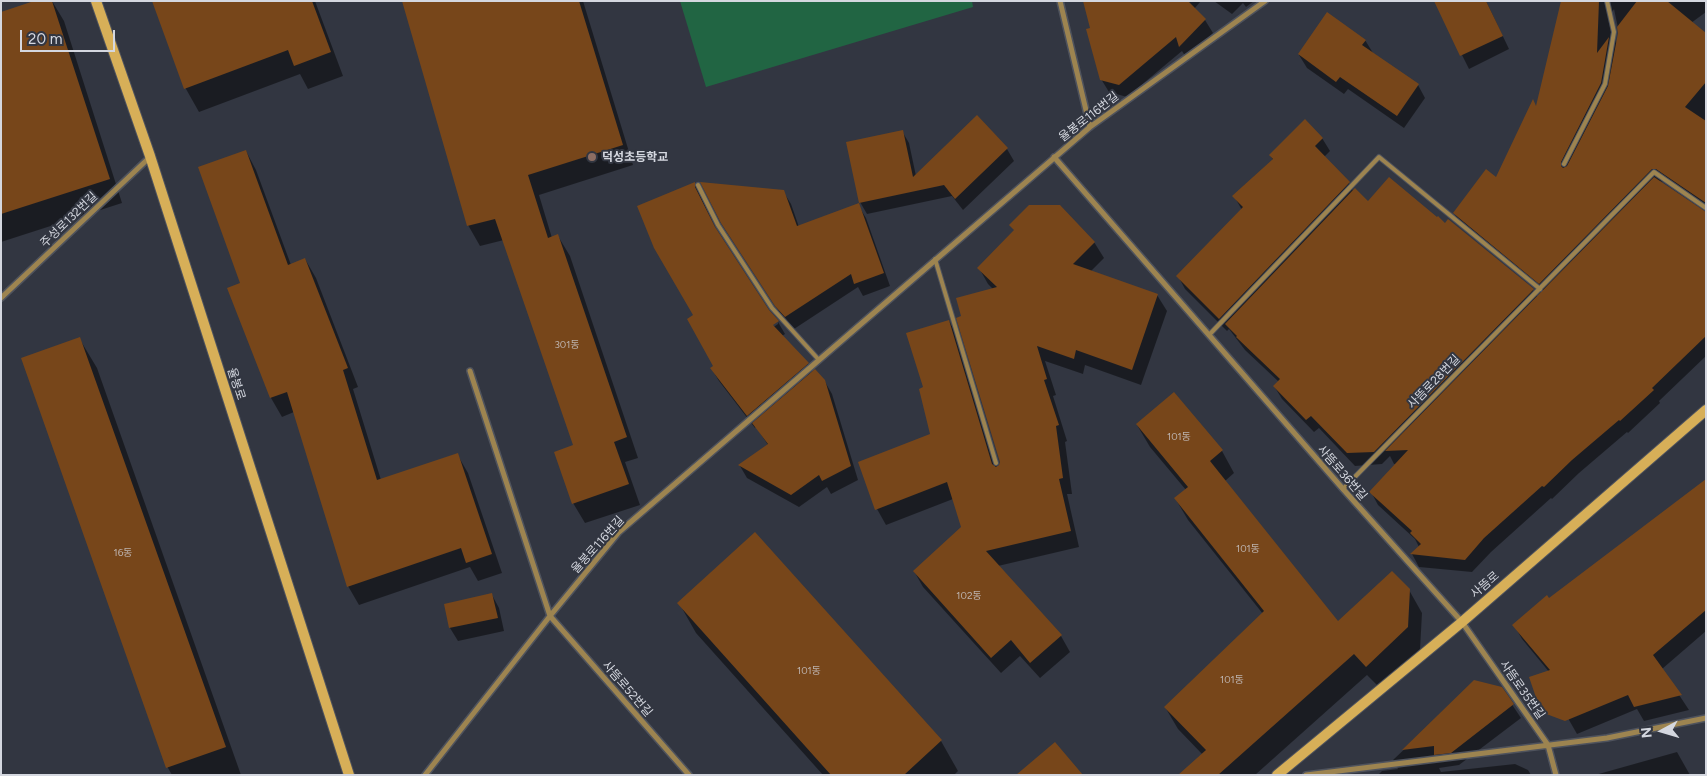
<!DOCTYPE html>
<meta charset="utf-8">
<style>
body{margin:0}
#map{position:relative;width:1707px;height:776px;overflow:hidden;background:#323641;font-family:Figtree,sans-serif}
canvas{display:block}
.frame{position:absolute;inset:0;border:2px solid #d4d7df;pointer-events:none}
.north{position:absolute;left:1637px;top:706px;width:50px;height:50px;-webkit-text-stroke:4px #323641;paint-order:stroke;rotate:264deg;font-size:14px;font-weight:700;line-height:20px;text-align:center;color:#d4d7df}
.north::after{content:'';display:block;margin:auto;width:18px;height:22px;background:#d4d7df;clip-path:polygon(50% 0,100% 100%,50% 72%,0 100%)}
.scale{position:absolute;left:20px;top:30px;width:95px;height:22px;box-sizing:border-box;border:2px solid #d4d7df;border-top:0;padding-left:6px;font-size:15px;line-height:18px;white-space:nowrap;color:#d4d7df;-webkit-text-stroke:4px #323641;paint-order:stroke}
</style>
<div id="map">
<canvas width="1707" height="776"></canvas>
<div class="frame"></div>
<div class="north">N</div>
<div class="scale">20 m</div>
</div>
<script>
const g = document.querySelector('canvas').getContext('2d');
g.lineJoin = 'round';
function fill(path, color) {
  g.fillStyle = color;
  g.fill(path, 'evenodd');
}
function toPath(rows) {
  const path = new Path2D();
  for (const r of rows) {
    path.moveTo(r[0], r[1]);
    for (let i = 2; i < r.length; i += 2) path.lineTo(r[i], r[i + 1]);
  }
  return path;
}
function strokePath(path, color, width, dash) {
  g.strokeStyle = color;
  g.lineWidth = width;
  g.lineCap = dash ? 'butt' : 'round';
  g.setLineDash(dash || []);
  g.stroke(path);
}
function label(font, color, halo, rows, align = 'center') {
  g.font = font + ' Figtree,"Noto Sans KR",sans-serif';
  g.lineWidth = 4;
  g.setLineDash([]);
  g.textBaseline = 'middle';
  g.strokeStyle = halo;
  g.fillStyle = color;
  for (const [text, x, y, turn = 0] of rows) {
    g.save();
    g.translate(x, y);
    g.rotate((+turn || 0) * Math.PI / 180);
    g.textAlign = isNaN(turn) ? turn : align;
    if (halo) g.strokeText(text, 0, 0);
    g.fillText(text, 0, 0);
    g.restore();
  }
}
const green = toPath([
 [680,1,972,1,973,7,706,87]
]);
const shadow = toPath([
 [39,1,52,1,64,21,122,203,1,242,1,13],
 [153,1,315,1,343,76,308,89,300,74,199,112,186,89],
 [403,1,583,1,633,165,539,195,552,238,558,236,570,256,638,458,625,462,640,505,585,523,573,503,574,446,504,240,480,246,468,225],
 [1084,1,1201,1,1194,9,1205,20,1213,33,1187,59,1182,51,1127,97,1109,92,1101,79,1092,29],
 [1214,1,1254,1,1246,7,1243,3,1232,14],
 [1435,1,1486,1,1509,49,1469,69],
 [1562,1,1706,1,1706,12,1691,23,1706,35,1706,210,1665,182,1658,181,1706,213,1706,356,1659,401,1660,403,1628,433,1627,432,1579,473,1552,499,1551,498,1491,552,1472,572,1419,567,1412,554,1419,547,1415,539,1378,505,1371,492,1397,464,1394,464,1390,456,1382,464,1355,466,1319,428,1314,432,1282,399,1274,386,1279,382,1245,350,1229,329,1227,331,1185,289,1178,276,1242,210,1234,196,1273,160,1270,155,1322,138,1330,151,1324,157,1349,183,1353,191,1368,203,1445,225,1533,290,1538,298,1543,292,1462,226,1454,213,1497,179,1537,108],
 [1614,9,1619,33,1617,45,1610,16],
 [1365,40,1373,53,1418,85,1425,98,1404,128,1348,89,1344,94,1307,68,1299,55],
 [902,131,909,143,916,176,1007,149,1014,161,963,210,952,196,867,214,860,202],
 [246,151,256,170,291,265,305,259,316,278,358,387,353,389,381,480,457,454,468,473,502,573,478,581,470,567,359,605,348,586,294,412,282,417,271,398,229,289,242,284],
 [695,184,718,234,767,327,769,330,778,324,778,322,785,334,782,336,808,363,813,372,824,380,832,394,858,480,831,494,827,487,799,507,747,478,740,466,768,445,756,427,755,428,719,381,711,368,714,366,695,315],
 [783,191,791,204,799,227,858,205,866,218,890,286,863,296,858,287,794,329,784,319,730,236],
 [1011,225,1094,242,1104,258,1091,271,1157,295,1167,311,1141,385,1085,365,1083,374,1045,361,1056,395,1053,396,1067,441,1065,442,1072,494,1067,494,1079,547,998,566,1061,636,1070,652,1040,678,1020,656,1001,673,923,587,914,571,962,528,953,499,886,525,877,509,931,435,925,388,949,321,958,337,997,468,1000,466,1001,462,962,317,993,289,988,284,979,268,1015,231],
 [79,338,97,368,241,775,172,775,168,768,23,359],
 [1137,425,1222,451,1234,473,1225,481,1338,623,1409,590,1422,613,1420,650,1380,688,1367,675,1255,775,1180,775,1203,755,1178,729,1165,707,1263,614,1188,520,1175,498,1186,490,1150,447],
 [1706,481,1706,631,1662,669,1689,710,1644,721,1637,709,1577,734,1569,720,1559,684,1522,639,1514,625,1549,600],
 [492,595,499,608,504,631,458,641,450,628,445,605],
 [679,603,941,741,958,771,954,775,823,775,696,633],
 [1475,682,1501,688,1521,718,1459,765,1439,768,1441,772,1515,764,1528,770,1531,775,1378,775,1382,771,1398,769,1393,760],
 [1677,752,1690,775,1595,775]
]);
const building = toPath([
 [34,1,52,1,110,179,1,214,1,12],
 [152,1,312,1,331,52,294,66,288,50,184,89],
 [402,1,579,1,623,145,528,175,548,238,558,234,627,437,614,442,629,484,572,504,554,452,573,445,495,219,467,226],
 [1083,1,1188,1,1206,19,1179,47,1176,37,1119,85,1100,80,1086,29,1090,28],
 [1434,1,1486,1,1503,36,1460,56],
 [1561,1,1599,1,1597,53,1609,37,1601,83,1561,162,1561,166,1563,168,1567,166,1608,86,1618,33,1617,27,1637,1,1667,1,1706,33,1706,82,1685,107,1706,121,1706,203,1656,169,1652,169,1539,284,1453,213,1486,169,1496,177,1533,99,1536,106],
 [1327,12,1366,40,1362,45,1419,84,1397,116,1340,77,1336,82,1298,54],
 [977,115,1008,148,955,199,944,185,859,203,846,142,903,130,913,177],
 [1305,119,1323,138,1315,146,1350,182,1219,319,1176,276,1243,207,1232,196,1273,159,1269,155],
 [246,150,288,265,305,258,348,368,343,370,377,480,458,453,492,554,466,563,461,548,347,587,287,392,270,398,227,288,240,283,198,167],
 [1389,177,1437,217,1438,216,1445,223,1448,219,1534,289,1374,452,1347,453,1311,416,1306,420,1273,386,1280,379,1236,337,1237,336,1225,324,1355,188,1368,201],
 [1654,177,1706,212,1706,336,1652,388,1654,390,1620,421,1619,420,1572,460,1544,487,1542,486,1484,538,1465,560,1410,554,1421,544,1410,533,1412,531,1369,492,1408,450,1385,451],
 [695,182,695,187,715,227,769,310,779,321,773,325,809,363,747,416,710,368,713,366,687,319,693,315,654,248,637,206],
 [700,182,784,190,797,226,859,203,884,273,854,284,851,274,785,317,775,306,721,223],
 [1029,205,1060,205,1095,242,1073,264,1158,294,1132,370,1076,350,1074,359,1037,346,1047,379,1044,380,1059,425,1056,426,1063,478,1059,479,1071,531,986,551,1062,635,1030,663,1011,640,991,658,913,571,961,527,947,482,875,510,858,462,930,434,919,389,923,387,906,333,949,320,992,464,996,467,999,465,1000,462,956,318,961,316,956,298,997,287,977,268,1014,230,1009,225],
 [80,337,226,747,166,768,21,358],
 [815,369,825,380,851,466,822,481,819,475,791,495,738,465,768,444,752,423],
 [1174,392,1223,450,1210,461,1338,621,1392,571,1410,589,1408,627,1366,667,1354,654,1218,775,1178,775,1206,750,1164,707,1264,611,1174,498,1188,487,1136,424],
 [1706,479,1706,610,1653,655,1682,695,1634,707,1628,695,1565,721,1541,712,1529,677,1550,670,1512,625,1547,595,1549,598],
 [755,532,942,740,904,775,831,775,677,603],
 [492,593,498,618,449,628,444,604],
 [1474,680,1502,687,1514,704,1451,753,1434,755,1434,746,1402,750],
 [1055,742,1083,775,1016,775]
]);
const lane = toPath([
 [1564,164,1605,84,1614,32,1607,1],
 [698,185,718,225,772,308,819,360],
 [935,259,996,463],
 [1209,335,1379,157,1540,289],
 [1343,489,1654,172,1706,208]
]);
const street = toPath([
 [1060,1,1090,127],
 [1054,157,1343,489,1462,622,1548,745,1556,775],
 [1,298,150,157],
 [470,371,550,616,689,775],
 [425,775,550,616,619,532,1090,127,1265,1],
 [1306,775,1607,738,1706,718]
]);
const secondary = toPath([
 [96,1,150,156,349,775],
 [1277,775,1462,622,1706,410]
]);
const markers = [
 [592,157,5,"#8d6e63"]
];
const numberNames = [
 ["301동",567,345],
 ["101동",1179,437],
 ["101동",1248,549],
 ["16동",123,553],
 ["102동",969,596],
 ["101동",809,671],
 ["101동",1232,680]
];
const streetNames = [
 ["율봉로116번길",1089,117,-38],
 ["주성로132번길",69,220,-44],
 ["사뜸로28번길",1434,382,-46],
 ["율봉로",236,384,72],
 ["사뜸로36번길",1342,473,49],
 ["율봉로116번길",598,545,-48],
 ["사뜸로",1485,585,-41],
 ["사뜸로52번길",627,689,49],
 ["사뜸로35번길",1522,690,55]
];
const poiNames = [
 ["덕성초등학교",602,157]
];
fill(green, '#216543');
fill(shadow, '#0007');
fill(building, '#77461a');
strokePath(lane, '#4f535d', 6);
strokePath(street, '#4f535d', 8);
strokePath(secondary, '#4f535d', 12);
strokePath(lane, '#9d8450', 4);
strokePath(street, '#9d8450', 5);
strokePath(secondary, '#d7af58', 10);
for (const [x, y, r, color] of markers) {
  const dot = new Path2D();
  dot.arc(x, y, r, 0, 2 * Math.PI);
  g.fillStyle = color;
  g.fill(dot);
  strokePath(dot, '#323641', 2);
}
label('10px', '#bdb3ae', null, numberNames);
label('12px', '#d4d7df', '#323641', streetNames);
label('bold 12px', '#d4d7df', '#323641', poiNames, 'left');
</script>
